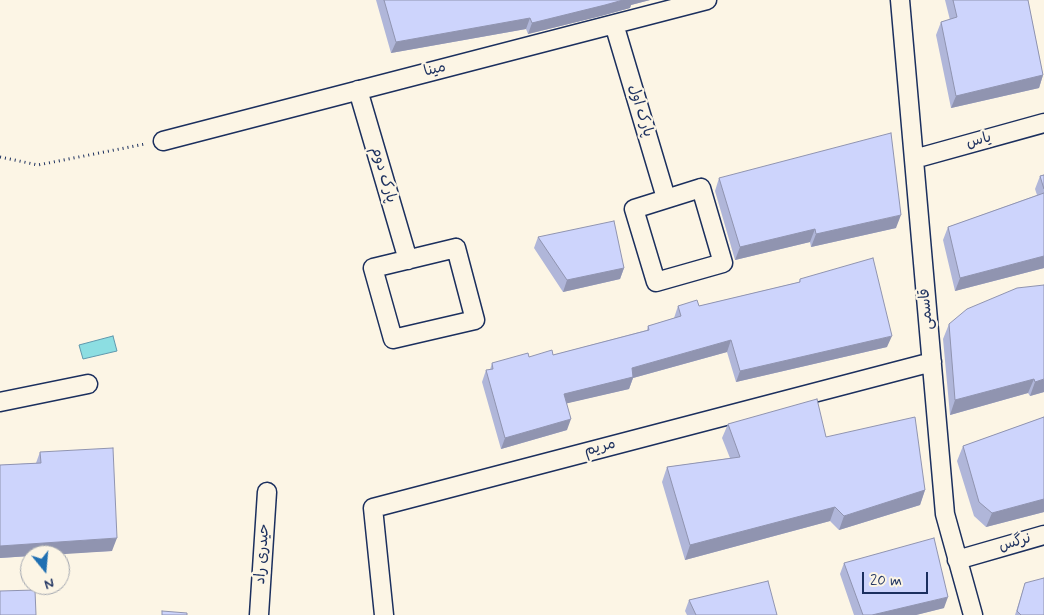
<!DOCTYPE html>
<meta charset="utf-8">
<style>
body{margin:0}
#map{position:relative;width:1044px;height:615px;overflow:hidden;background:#fcf5e5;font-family:Mynerve,sans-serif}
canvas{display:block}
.north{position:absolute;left:20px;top:545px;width:50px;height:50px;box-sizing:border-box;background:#fcf5e5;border:1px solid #a2a6af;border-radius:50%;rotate:163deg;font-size:14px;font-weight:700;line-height:20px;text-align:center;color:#1b2f5e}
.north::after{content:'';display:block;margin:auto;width:18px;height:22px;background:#1f6fb2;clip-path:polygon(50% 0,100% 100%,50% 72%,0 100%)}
.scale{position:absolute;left:862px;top:572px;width:66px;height:22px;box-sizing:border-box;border:2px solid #1b2f5e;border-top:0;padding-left:6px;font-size:15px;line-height:18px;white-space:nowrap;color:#1b2f5e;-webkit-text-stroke:4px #fcf5e5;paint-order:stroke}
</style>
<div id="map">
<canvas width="1044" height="615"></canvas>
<div class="north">N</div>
<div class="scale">20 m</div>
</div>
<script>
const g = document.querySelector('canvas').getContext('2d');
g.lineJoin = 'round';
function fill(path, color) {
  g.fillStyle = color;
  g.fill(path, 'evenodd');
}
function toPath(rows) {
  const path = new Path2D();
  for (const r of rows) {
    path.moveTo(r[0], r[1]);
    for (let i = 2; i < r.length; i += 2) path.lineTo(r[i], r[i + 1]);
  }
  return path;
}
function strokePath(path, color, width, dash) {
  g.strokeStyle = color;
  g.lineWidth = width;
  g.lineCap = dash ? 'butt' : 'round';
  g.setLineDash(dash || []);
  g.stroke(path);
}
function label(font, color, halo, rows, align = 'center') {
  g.font = font + ' Mynerve,"Playpen Sans Arabic",sans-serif';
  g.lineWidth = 4.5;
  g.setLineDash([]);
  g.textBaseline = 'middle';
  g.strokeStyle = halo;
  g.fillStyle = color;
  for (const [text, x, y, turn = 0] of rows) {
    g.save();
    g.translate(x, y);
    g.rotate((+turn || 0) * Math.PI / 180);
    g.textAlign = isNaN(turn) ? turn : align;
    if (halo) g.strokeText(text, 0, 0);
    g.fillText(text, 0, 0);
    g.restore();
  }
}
const water = toPath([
 [113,336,117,351,83,359,79,345,113,336]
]);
const path = toPath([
 [0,157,38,165,145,144]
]);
const minor = toPath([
 [900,0,945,514,973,615],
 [614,24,666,198],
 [358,90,408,260],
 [163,141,707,0],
 [914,159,1044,123],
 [701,188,723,263,656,282,634,209,701,188],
 [456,248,475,320,393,339,373,268,456,248],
 [0,402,88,384],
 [957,560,1044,535],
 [259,615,267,492],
 [384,615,373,508,932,362]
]);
const wall = toPath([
 [376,0,650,0,631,5,630,8,601,16,528,34,526,29,391,53],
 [945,0,1028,0,1043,75,1039,88,951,108,936,35,941,22,950,20],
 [1044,175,1044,268,955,291,943,240,948,227,1037,195,1035,189,1040,176],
 [719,178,896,228,811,247,810,242,735,260,715,191],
 [538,237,624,268,620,279,563,292,534,248],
 [800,279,887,347,736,382,727,352,633,378,629,389,567,403,567,430,501,449,482,382,486,370,490,370,492,363,529,357,553,355,647,330,648,326,674,318,678,306,699,306,799,282],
 [1017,288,1044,392,1030,396,1028,393,950,415,943,339,949,324],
 [1044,417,1044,512,986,527,974,516,957,461,963,446],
 [728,424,826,437,925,490,920,505,839,530,830,521,685,560,662,482,667,467,730,458,722,438],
 [40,452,112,551,30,555,30,556,0,558,0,465,36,463],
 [844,563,944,608,916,615,854,615,840,574],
 [1025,583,1044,615,1015,615],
 [689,600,777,615,687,615,685,611]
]);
const shadedWall = toPath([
 [623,0,650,0,631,5,630,8,601,16,528,34,532,23],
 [530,18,526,29,391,53,396,42],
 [1043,75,1039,88,951,108,956,96],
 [901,215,896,228,811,247,816,234],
 [815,229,810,242,735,260,740,247],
 [1044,256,1044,268,955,291,960,278],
 [624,268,620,279,563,292,567,280],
 [892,336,887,347,736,382,740,371],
 [731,340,727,352,633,378,629,389,560,405,564,394,632,368],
 [1034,379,1028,393,950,415,955,400],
 [1044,379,1044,392,1030,396,1035,382],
 [571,419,567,430,501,449,505,438],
 [925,490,920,505,839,530,844,516],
 [1044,499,1044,512,986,527,992,513],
 [835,507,830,521,685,560,690,545],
 [117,538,112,551,50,555,30,555,30,556,0,558,0,546],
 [948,597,944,608,916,615,872,615]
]);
const building = toPath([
 [384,0,623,0,605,5,532,23,530,18,396,42,384,0],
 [953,0,1028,0,1043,75,956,96,941,22,957,17,953,0],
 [891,133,901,215,816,234,815,229,740,247,719,178,891,133],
 [1044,175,1044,189,1040,176,1044,175],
 [1044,193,1044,256,960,278,948,227,1044,193],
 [614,221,624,268,567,280,538,237,614,221],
 [873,258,892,336,740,371,731,340,632,368,633,377,564,394,571,419,505,438,486,370,493,369,492,363,528,353,529,357,552,350,553,355,649,330,648,326,681,316,678,306,697,300,699,306,800,282,800,279,873,258],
 [1044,285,1044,379,1035,382,1034,379,955,400,949,324,967,309,1017,288,1044,285],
 [817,399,826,437,915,417,925,490,844,516,835,507,690,545,667,467,740,457,728,424,817,399],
 [1044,417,1044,499,992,513,979,502,963,446,1044,417],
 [113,448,117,538,0,546,0,465,41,463,40,452,113,448],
 [934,538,948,597,872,615,863,615,844,563,934,538],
 [1044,578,1044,615,1021,615,1017,611,1025,583,1044,578],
 [768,581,777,615,696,615,689,600,768,581],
 [35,590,36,615,0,615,0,591,35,590],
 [162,611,187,613,187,615,162,615,162,611]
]);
const streetNames = [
 ["مینا",435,70,-14],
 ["پارک اول",640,111,73],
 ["یاس",979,141,-15],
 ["پارک دوم",383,175,74],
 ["قاسمی",927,309,-95],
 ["مریم",600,448,-15],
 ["نرگس",1015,543,-16],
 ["حیدری راد",263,554,-86]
];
fill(water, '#8cdee2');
strokePath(water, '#5f98ad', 1);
strokePath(minor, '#1b2f5e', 21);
strokePath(path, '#1b2f5e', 3, [1, 4]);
strokePath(minor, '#fcf5e5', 18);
fill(wall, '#b0b6d9');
fill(shadedWall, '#9094b0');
fill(building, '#cdd4fc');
strokePath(building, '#9094b0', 1);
label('15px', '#1b2f5e', '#fcf5e5', streetNames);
</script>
